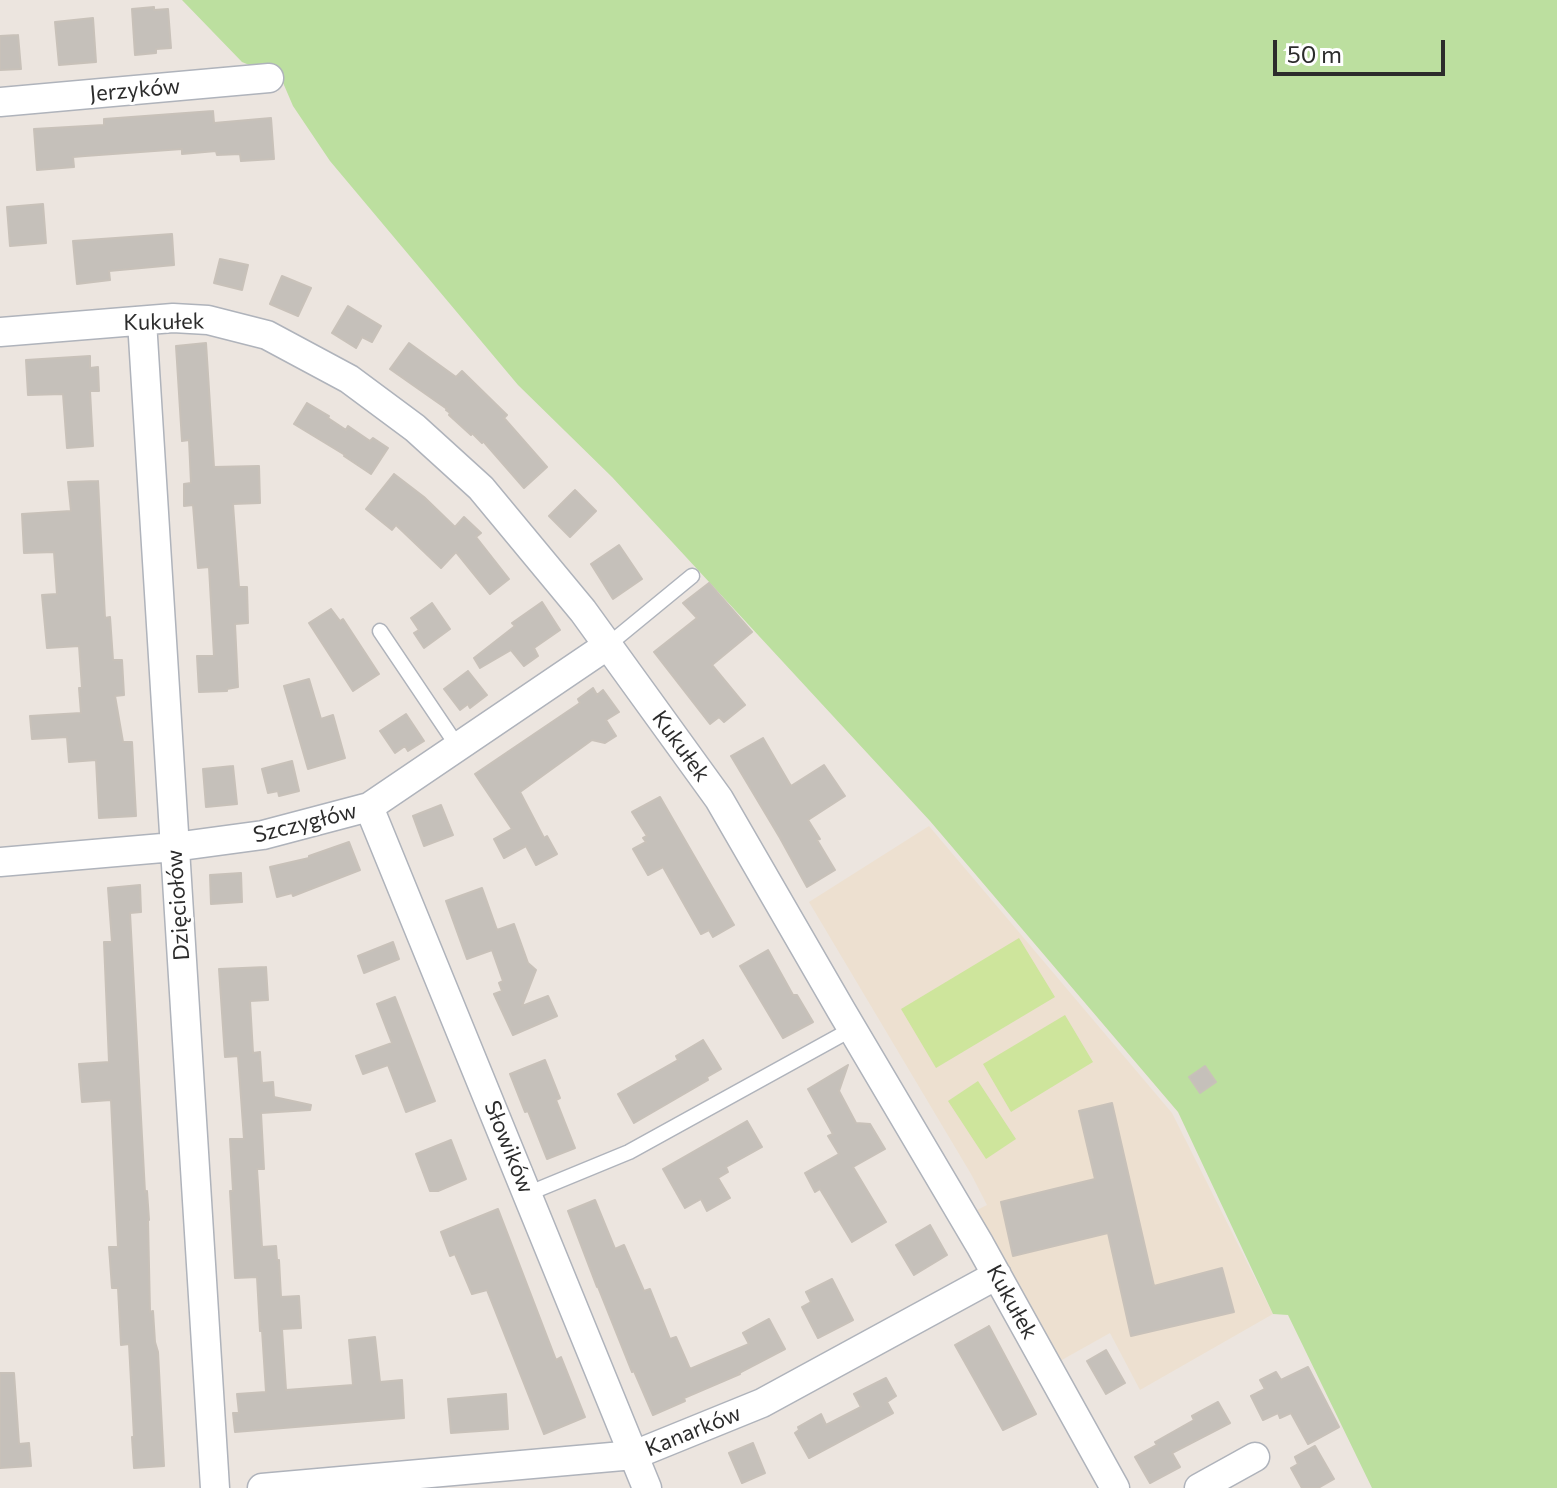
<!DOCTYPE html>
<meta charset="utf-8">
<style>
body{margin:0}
#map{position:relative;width:1557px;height:1488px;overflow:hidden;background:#ece5df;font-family:Commissioner,sans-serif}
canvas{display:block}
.scale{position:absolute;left:1273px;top:40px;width:172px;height:36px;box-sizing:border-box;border:4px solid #2c2c2c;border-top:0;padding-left:10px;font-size:24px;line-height:28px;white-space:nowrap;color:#2c2c2c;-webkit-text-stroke:6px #fff;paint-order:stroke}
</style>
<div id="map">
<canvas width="1557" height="1488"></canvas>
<div class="scale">50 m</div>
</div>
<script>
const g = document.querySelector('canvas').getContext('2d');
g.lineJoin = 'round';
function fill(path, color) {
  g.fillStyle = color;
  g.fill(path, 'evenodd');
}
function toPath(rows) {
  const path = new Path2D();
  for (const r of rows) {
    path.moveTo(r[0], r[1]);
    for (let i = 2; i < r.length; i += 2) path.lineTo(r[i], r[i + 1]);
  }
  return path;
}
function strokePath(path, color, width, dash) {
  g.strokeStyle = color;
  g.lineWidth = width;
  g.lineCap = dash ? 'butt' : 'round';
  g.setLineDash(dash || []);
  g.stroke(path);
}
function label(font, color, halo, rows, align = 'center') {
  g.font = font + ' Commissioner,sans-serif';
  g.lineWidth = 6;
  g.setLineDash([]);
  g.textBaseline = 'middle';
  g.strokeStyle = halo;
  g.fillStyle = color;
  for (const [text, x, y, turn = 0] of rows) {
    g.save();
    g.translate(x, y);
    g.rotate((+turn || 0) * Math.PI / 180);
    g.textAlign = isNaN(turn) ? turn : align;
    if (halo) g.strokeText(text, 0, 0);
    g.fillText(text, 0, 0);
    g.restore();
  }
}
const education = toPath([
 [929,826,1172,1113,1273,1314,1140,1390,1110,1333,1060,1361,977,1210,987,1205,971,1174,809,902]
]);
const green = toPath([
 [182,0,1557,0,1557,1488,1372,1488,1288,1315,1273,1314,1178,1112,930,821,612,477,518,385,330,161,293,106,281,78,242,62]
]);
const pitch = toPath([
 [1019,938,1055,997,936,1068,901,1009],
 [1065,1015,1093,1062,1011,1112,983,1064],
 [978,1081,1016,1139,986,1159,948,1101]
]);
const building = toPath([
 [154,7,154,10,168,9,171,48,156,49,156,53,135,55,132,9,154,7],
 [93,18,96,62,59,65,55,22,93,18],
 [18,35,21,69,0,70,0,36,18,35],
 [213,111,214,123,271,118,274,159,241,161,240,154,217,155,216,151,182,154,182,149,85,156,73,157,74,167,37,170,34,129,104,125,104,119,213,111],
 [43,204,46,243,10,246,7,207,43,204],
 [172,234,174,265,109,271,110,280,77,284,73,241,172,234],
 [220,259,248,265,242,290,214,283,220,259],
 [282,276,311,288,298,316,270,304,282,276],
 [348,306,381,326,372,342,362,337,356,348,332,333,348,306],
 [206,343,214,467,259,466,260,503,233,504,239,587,247,587,248,623,235,624,238,687,227,689,227,691,199,692,197,656,214,656,209,567,198,568,193,505,184,506,184,484,191,483,189,440,182,441,176,346,206,343],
 [409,343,456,377,462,371,507,415,504,418,547,467,524,488,483,441,482,443,472,433,471,435,449,415,450,413,446,410,447,409,390,369,409,343],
 [90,356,90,368,98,367,99,391,90,391,93,446,67,448,63,394,28,395,26,360,90,356],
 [307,403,329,416,328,418,346,430,348,426,370,441,373,438,388,448,371,474,344,456,345,455,294,424,307,403],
 [394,474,424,497,455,527,464,517,481,533,476,537,509,579,490,594,456,552,441,568,396,525,392,530,366,509,394,474],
 [98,481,105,618,110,617,113,660,122,660,124,695,115,696,123,742,132,742,136,816,99,818,96,760,69,762,67,737,32,739,30,716,81,713,79,688,82,688,79,646,47,648,42,595,57,594,54,552,24,553,22,514,71,511,68,482,98,481],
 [575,490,596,511,570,537,549,516,575,490],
 [619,545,642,579,613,599,591,564,619,545],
 [709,583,752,632,712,665,745,705,724,722,719,717,710,724,654,652,697,618,683,603,709,583],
 [542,602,560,630,534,648,538,656,524,666,511,650,480,668,474,658,515,626,512,623,542,602],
 [432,603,450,629,424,648,414,633,419,630,411,618,432,603],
 [331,609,340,621,343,619,379,674,353,691,309,623,331,609],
 [468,671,487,695,470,708,468,704,460,710,444,689,468,671],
 [309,679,321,719,333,715,345,758,308,769,284,686,309,679],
 [593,688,597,695,603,690,619,712,606,720,616,736,605,743,592,740,520,792,544,838,547,836,557,854,536,865,526,846,504,858,494,839,512,829,475,774,580,703,578,699,593,688],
 [406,714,424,741,408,751,405,746,395,753,380,731,406,714],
 [763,738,791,786,824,765,845,796,808,820,820,839,817,840,835,870,807,887,780,838,731,756,763,738],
 [292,761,299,791,279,796,278,791,268,793,262,769,292,761],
 [233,766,237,804,206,807,203,769,233,766],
 [660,797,734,925,713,937,709,930,701,934,663,867,648,875,633,849,646,842,643,838,647,836,632,812,660,797],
 [441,805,453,835,424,846,413,816,441,805],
 [349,842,360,870,293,896,292,893,277,897,270,867,309,858,309,856,349,842],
 [241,873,242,902,211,904,210,875,241,873],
 [140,885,141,912,130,913,145,1192,147,1191,149,1220,148,1220,150,1312,153,1311,155,1342,158,1352,164,1466,134,1468,132,1437,134,1437,129,1344,121,1345,118,1288,112,1288,109,1247,118,1247,111,1100,82,1102,79,1064,109,1062,104,942,112,942,108,888,140,885],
 [482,888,497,930,514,924,528,963,536,970,522,1006,548,996,557,1016,513,1035,494,994,502,991,499,983,503,981,492,950,467,959,446,901,482,888],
 [393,942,399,959,364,973,358,956,393,942],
 [768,950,793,995,797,995,813,1022,783,1038,740,966,768,950],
 [266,967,268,1000,250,1001,253,1053,260,1052,262,1083,273,1082,274,1097,311,1105,310,1110,261,1113,264,1169,257,1169,262,1247,276,1246,277,1260,279,1260,281,1297,299,1296,301,1328,282,1329,286,1390,353,1385,349,1340,375,1337,380,1382,402,1380,404,1418,235,1432,233,1413,239,1413,237,1394,266,1392,262,1330,260,1331,257,1277,235,1278,230,1191,233,1191,230,1139,244,1139,238,1056,225,1057,219,969,266,967],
 [395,997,435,1101,406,1112,388,1065,363,1074,356,1056,392,1043,377,1004,395,997],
 [703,1040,721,1069,707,1077,708,1080,634,1123,618,1094,678,1060,676,1056,703,1040],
 [545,1060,560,1098,556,1100,575,1148,547,1159,528,1111,525,1112,510,1074,545,1060],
 [848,1065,839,1091,856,1123,870,1124,885,1149,853,1167,886,1222,852,1242,820,1189,815,1192,805,1173,839,1154,828,1136,833,1134,808,1089,848,1065],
 [1205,1066,1216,1082,1200,1093,1189,1077,1205,1066],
 [1112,1103,1154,1286,1222,1268,1234,1312,1131,1336,1108,1233,1013,1256,1001,1202,1095,1179,1079,1111,1112,1103],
 [747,1121,762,1147,726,1167,728,1172,718,1178,730,1198,707,1211,701,1199,685,1208,663,1169,747,1121],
 [451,1140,466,1179,438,1191,430,1191,416,1154,451,1140],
 [595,1200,615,1249,624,1245,644,1291,650,1289,670,1339,676,1337,690,1369,749,1344,743,1333,769,1319,785,1349,739,1373,740,1374,684,1398,685,1401,653,1415,634,1371,632,1372,598,1287,597,1287,568,1211,595,1200],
 [498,1209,556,1360,561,1357,585,1417,544,1434,487,1290,472,1294,455,1254,450,1256,441,1232,498,1209],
 [930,1225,947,1255,914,1275,896,1245,930,1225],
 [832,1279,853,1320,818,1338,802,1307,811,1302,806,1292,832,1279],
 [989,1326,1036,1414,1003,1430,955,1345,989,1326],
 [1106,1350,1125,1383,1106,1394,1087,1361,1106,1350],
 [1308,1367,1339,1427,1308,1444,1291,1413,1280,1418,1278,1413,1263,1420,1251,1396,1265,1389,1260,1380,1276,1372,1281,1380,1308,1367],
 [0,1373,14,1373,19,1444,29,1443,31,1466,0,1468,0,1373],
 [886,1378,896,1396,887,1402,893,1413,809,1458,795,1433,799,1430,798,1427,821,1414,826,1425,861,1407,854,1394,886,1378],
 [506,1394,508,1429,451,1433,448,1399,506,1394],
 [1218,1402,1230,1423,1172,1453,1180,1467,1150,1483,1135,1457,1157,1445,1155,1442,1194,1420,1192,1416,1218,1402],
 [753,1443,765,1473,742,1483,729,1453,753,1443],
 [1315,1446,1334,1479,1318,1488,1302,1488,1291,1468,1298,1464,1295,1457,1315,1446]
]);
const service = toPath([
 [380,631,458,747],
 [608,645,692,576],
 [527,1194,629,1152,852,1029]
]);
const minor = toPath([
 [0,102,269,78],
 [142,321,215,1488],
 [0,332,173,318,208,320,267,335,349,379,415,428,481,488,583,611,719,799,841,1010,980,1245,1115,1488],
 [369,807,647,1488],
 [0,862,174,847,263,835,369,807,608,645],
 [262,1488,634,1455,762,1403,997,1275],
 [1199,1488,1255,1457]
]);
const streetNames = [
 ["Jerzyków",135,90,-5],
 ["Kukułek",164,322,-1],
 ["Kukułek",681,746,54],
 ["Szczygłów",305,823,-14],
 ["Dzięciołów",178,905,-94],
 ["Słowików",509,1147,68],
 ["Kukułek",1012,1302,61],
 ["Kanarków",693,1431,-22]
];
fill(education, '#ede0d0');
fill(green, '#bcdf9f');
fill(pitch, '#cee59c');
fill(building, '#c5c0ba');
strokePath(building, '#c8c1b9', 2);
strokePath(service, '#afb3bb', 17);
strokePath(minor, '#afb3bb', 31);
strokePath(service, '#fff', 14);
strokePath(minor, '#fff', 28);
label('22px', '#2c2c2c', '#fff', streetNames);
</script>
